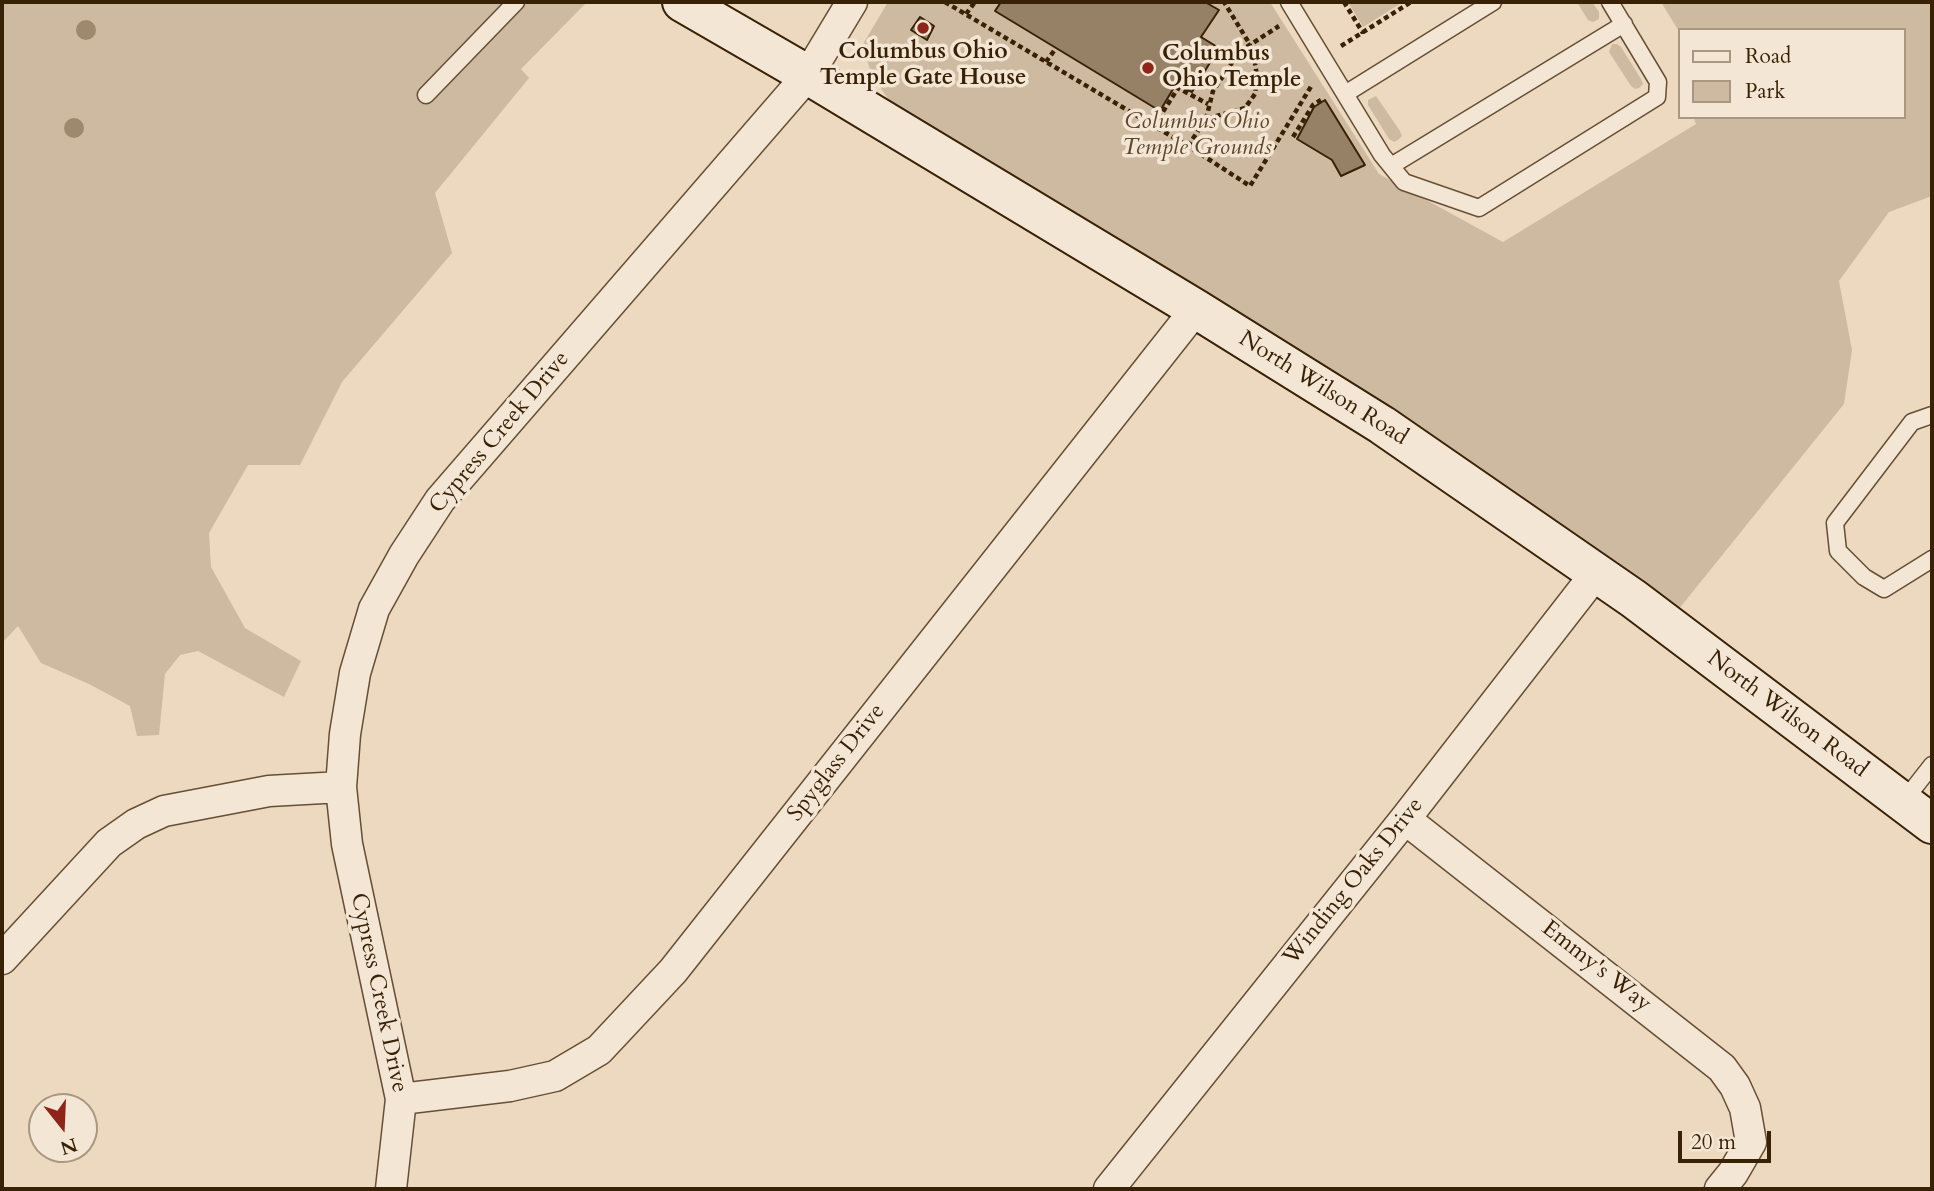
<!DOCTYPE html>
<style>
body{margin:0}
#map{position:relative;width:1934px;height:1191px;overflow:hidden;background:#ecd9bf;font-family:Cardo,serif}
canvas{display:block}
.frame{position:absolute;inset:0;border:4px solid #392106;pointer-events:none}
.legend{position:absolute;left:1678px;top:28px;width:228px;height:91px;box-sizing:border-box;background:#f3e6d5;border:2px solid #a99782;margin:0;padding:9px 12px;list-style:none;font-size:21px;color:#392106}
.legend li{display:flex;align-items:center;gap:14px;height:35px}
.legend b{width:35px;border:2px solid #a99782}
.north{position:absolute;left:28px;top:1093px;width:70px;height:70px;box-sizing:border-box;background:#f3e6d5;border:2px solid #a99782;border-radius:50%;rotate:162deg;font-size:19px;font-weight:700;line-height:28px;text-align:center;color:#392106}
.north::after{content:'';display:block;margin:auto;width:24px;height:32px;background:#8f2418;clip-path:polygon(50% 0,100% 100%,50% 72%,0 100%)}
.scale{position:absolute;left:1678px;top:1131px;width:93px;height:32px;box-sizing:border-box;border:4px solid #392106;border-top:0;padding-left:9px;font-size:21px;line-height:24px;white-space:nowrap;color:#392106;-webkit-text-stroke:5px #f3e6d5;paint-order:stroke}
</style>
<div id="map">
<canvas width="1934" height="1191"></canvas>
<div class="frame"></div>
<ul class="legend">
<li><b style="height:9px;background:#f3e6d5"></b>Road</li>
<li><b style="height:19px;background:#cebaa0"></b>Park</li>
</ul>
<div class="north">N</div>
<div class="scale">20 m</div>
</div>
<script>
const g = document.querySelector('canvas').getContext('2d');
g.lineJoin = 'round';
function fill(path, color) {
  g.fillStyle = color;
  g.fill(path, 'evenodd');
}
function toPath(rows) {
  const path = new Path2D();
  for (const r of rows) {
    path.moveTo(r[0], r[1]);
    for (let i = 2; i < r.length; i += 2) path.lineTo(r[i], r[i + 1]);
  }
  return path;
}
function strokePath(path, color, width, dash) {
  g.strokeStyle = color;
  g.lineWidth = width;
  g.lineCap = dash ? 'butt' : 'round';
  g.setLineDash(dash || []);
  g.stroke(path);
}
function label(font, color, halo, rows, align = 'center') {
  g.font = font + ' Cardo,serif';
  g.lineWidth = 7;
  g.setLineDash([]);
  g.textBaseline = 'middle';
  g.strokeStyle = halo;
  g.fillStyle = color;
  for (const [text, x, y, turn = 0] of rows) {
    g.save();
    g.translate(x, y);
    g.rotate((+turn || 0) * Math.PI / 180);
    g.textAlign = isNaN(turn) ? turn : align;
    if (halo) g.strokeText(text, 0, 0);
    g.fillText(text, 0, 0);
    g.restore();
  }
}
const green = toPath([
 [2,2,587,2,521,69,529,78,435,193,452,253,342,382,300,465,248,465,209,533,211,567,245,628,301,661,284,697,198,651,180,655,165,674,159,735,137,736,130,706,89,684,41,663,18,626,2,643],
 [888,2,1270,2,1379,174,1503,242,1696,124,1693,117,1904,117,1904,30,1680,30,1680,33,1661,2,1932,2,1932,196,1889,212,1839,281,1852,350,1844,404,1678,610,1475,464,1260,330,895,109,871,74,863,44],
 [1348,2,1403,2,1363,27],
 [1577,2,1592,2,1599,12,1599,19,1593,22,1588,20],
 [1612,44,1617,44,1621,47,1641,79,1643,84,1639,88,1635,89,1631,86,1609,52],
 [1376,96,1400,131,1402,136,1398,140,1394,142,1389,139,1368,105,1368,100]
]);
const building = toPath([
 [1001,2,1205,2,1219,10,1201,37,1219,48,1192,92,1176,84,1160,111,995,11,1001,2],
 [920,17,934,26,927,40,911,30,920,17],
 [1325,100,1365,165,1341,176,1332,160,1297,139,1314,107,1325,100]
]);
const path = toPath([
 [945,2,1188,146,1250,186,1312,85],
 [1344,2,1363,33],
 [966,14,975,2],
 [1341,46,1411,2],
 [1046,62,1056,48],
 [1206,119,1213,91,1239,52,1279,26],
 [1154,126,1178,88,1208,104],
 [1293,137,1313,105,1321,100],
 [1188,146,1206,119,1245,108,1255,94,1257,76,1254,57,1249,43,1224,2]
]);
const lane = toPath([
 [1289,2,1382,155,1404,182,1479,208,1657,97,1658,82,1610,2],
 [1345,94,1493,2],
 [426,95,516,2],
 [1391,166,1624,24],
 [1932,415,1912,422,1835,523,1838,551,1864,577,1884,589,1932,559],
 [1903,802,1932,765]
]);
const street = toPath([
 [1405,819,1722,1068,1735,1086,1745,1108,1751,1142,1733,1173,1720,1189],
 [2,959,109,843,136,824,164,811,269,791,341,787],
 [401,1099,510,1086,555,1076,599,1050,673,971,1196,309],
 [391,1189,401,1099,347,844,341,787,345,734,355,673,374,609,404,555,440,500,808,75,852,2],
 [1109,1189,1405,819,1597,572]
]);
const secondary = toPath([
 [682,2,808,75,1196,309,1382,425,1634,599,1932,824]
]);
const trees = [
 [86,30],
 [74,128]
];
const markers = [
 [923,28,7,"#8f2418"],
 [1148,68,7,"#8f2418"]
];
const poiNames = [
 ["Columbus Ohio",923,53],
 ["Temple Gate House",923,79],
 ["Columbus",1162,55,"left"],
 ["Ohio Temple",1162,81,"left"]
];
const parkNames = [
 ["Columbus Ohio",1197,123],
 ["Temple Grounds",1197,149]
];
const streetNames = [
 ["North Wilson Road",1323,389,32],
 ["Cypress Creek Drive",500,433,-50],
 ["North Wilson Road",1787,715,37],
 ["Spyglass Drive",837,763,-52],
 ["Winding Oaks Drive",1354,882,-51],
 ["Emmy's Way",1596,967,38],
 ["Cypress Creek Drive",378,993,78]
];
fill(green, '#cebaa0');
fill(building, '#968166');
strokePath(building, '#392106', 2);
strokePath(lane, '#664f34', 19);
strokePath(street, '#664f34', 33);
strokePath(secondary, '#392106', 42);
strokePath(path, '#392106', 4.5, [5, 3.5]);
strokePath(lane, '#f3e6d5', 16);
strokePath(street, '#f3e6d5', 30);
strokePath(secondary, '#f3e6d5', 38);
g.fillStyle = '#9e896e';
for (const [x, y] of trees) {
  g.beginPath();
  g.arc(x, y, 10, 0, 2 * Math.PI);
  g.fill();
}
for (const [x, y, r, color] of markers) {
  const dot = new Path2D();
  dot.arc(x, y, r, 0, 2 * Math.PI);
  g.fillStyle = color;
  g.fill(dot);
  strokePath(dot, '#f3e6d5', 2.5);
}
label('bold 23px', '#392106', '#f3e6d5', poiNames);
label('italic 23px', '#5e472c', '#f3e6d5', parkNames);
label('23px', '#392106', '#f3e6d5', streetNames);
</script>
